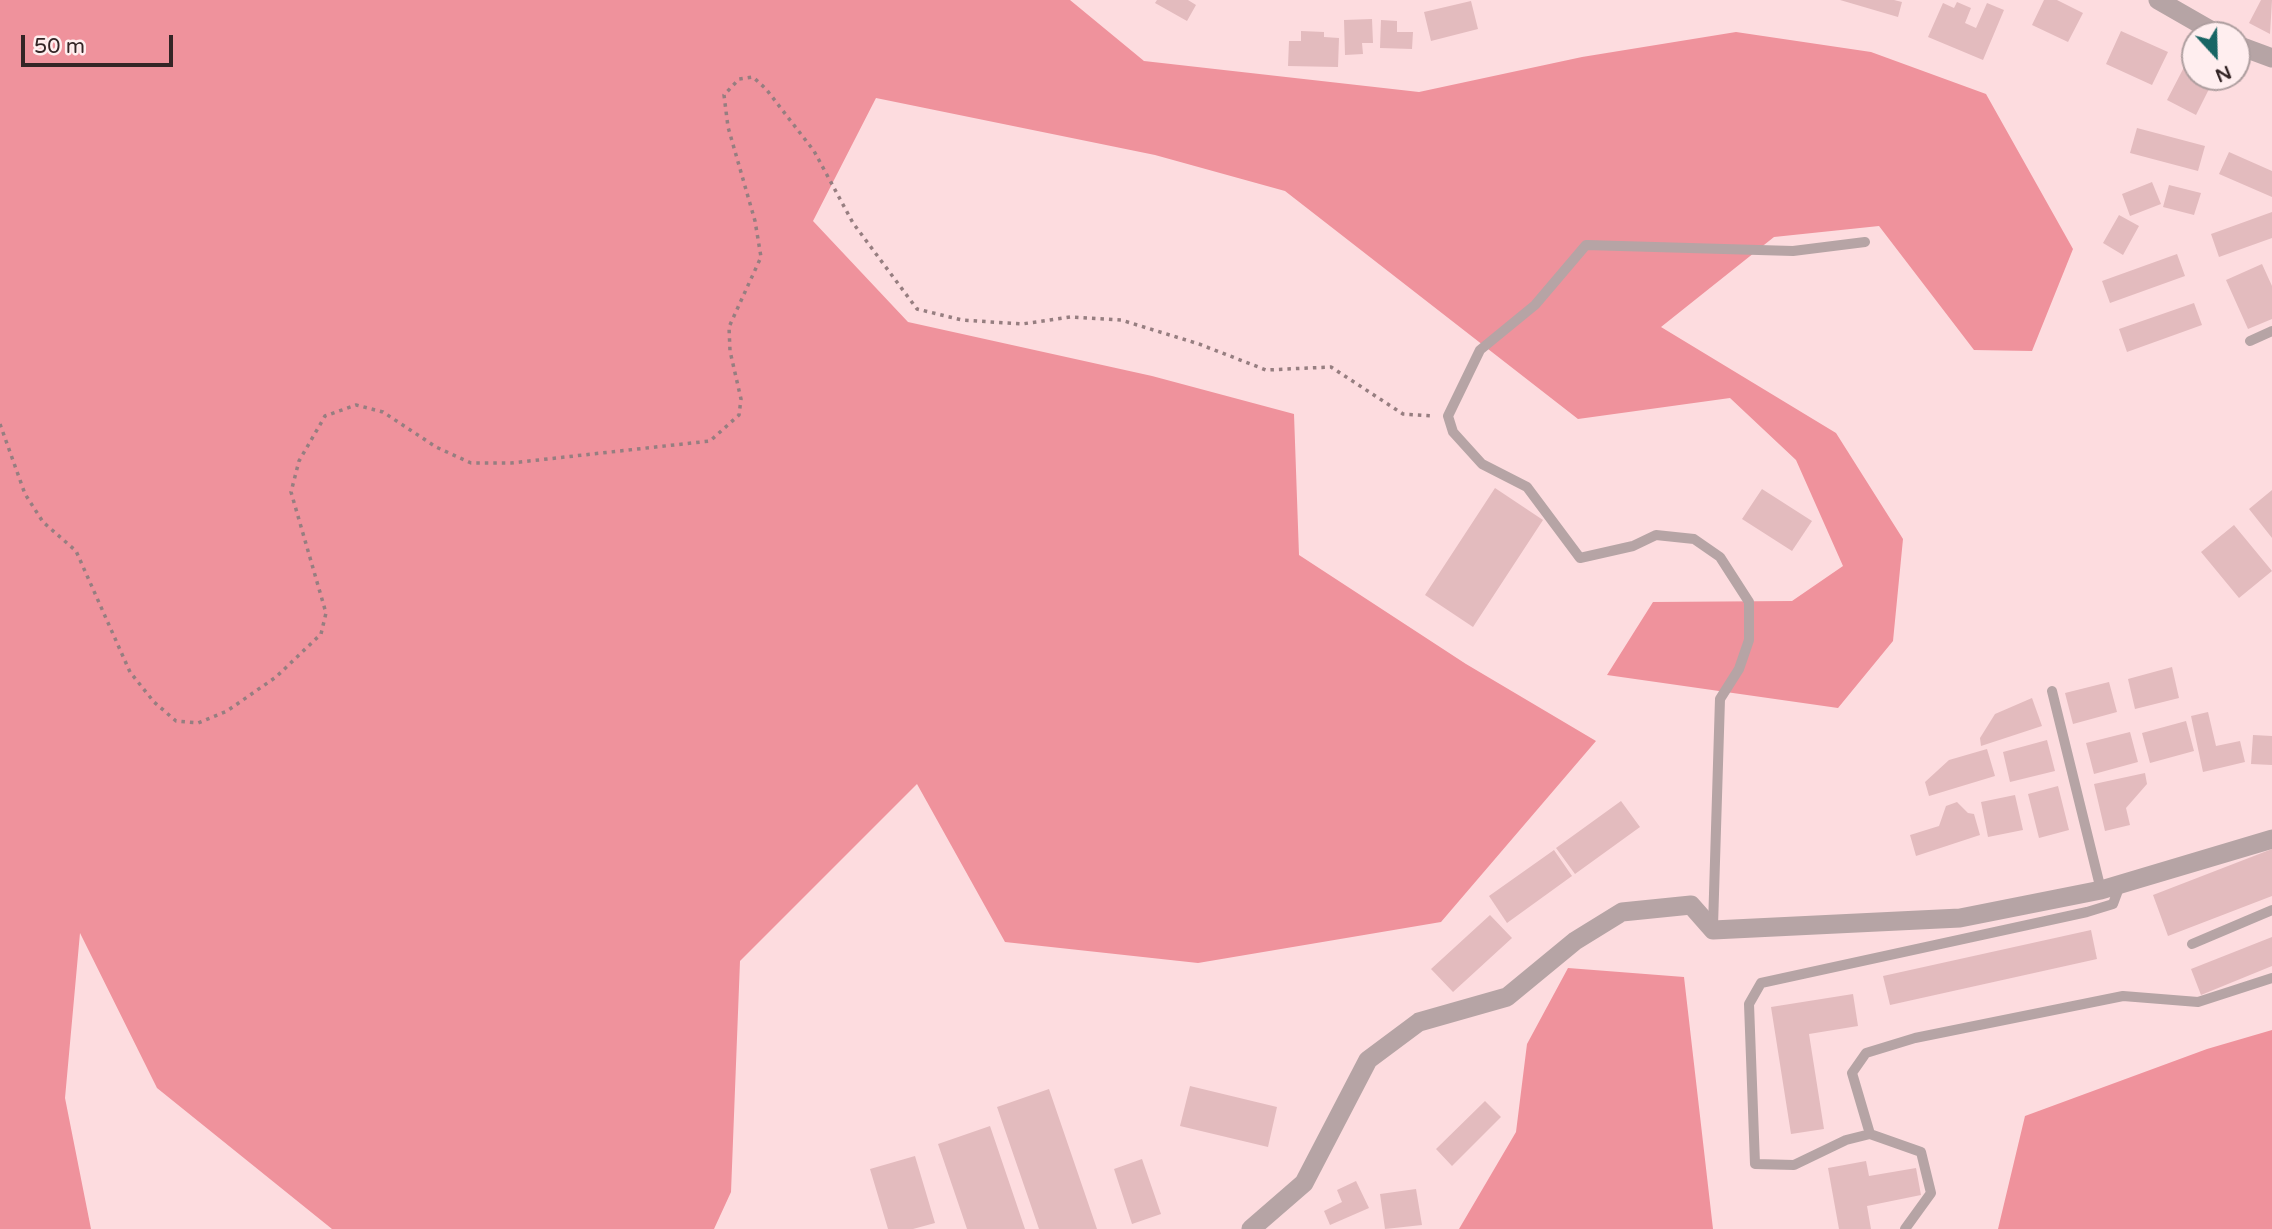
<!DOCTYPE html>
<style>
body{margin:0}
#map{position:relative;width:2272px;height:1229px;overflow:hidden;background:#fddcdf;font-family:"Varela Round",sans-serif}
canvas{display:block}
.north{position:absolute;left:2181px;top:21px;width:70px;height:70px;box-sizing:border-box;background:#ffeeef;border:2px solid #ae9e9f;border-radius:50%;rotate:158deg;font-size:19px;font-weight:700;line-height:28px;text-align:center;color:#342526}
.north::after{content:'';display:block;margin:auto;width:24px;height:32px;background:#176564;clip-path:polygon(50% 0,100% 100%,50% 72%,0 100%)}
.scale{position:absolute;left:21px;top:35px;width:152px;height:32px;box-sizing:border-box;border:4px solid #342526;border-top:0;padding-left:9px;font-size:21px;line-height:24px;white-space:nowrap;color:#342526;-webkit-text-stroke:5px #ffeeef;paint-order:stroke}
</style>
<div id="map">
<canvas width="2272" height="1229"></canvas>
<div class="north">N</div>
<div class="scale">50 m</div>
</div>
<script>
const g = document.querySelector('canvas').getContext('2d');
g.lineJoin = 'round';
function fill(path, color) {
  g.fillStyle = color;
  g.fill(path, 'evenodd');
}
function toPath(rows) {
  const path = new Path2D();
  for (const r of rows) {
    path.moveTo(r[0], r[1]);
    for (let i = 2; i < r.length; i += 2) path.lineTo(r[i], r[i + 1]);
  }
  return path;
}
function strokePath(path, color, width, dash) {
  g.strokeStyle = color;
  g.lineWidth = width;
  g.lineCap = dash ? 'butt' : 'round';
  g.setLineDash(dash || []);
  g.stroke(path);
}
const forest = toPath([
 [0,0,1070,0,1144,61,1419,92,1582,57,1736,32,1871,52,1986,94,2073,249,2032,351,1974,350,1879,226,1774,237,1661,327,1836,433,1903,539,1893,641,1838,708,1607,675,1653,602,1792,601,1843,566,1796,460,1730,398,1578,419,1285,191,1155,155,876,98,813,221,908,322,1152,376,1294,414,1299,555,1466,664,1596,741,1441,922,1198,963,1005,942,917,784,740,961,731,1192,714,1229,332,1229,157,1088,80,933,65,1098,91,1229,0,1229],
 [1568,968,1684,977,1713,1229,1459,1229,1516,1132,1527,1044],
 [2272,1030,2272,1229,1998,1229,2025,1116,2207,1049]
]);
const building = toPath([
 [1157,0,1188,0,1196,5,1187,21,1155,3],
 [1840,0,1894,0,1902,2,1898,17],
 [2044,0,2057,0,2083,13,2068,42,2032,25],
 [2261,0,2272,0,2270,34,2249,23],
 [1471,1,1478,29,1431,41,1424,12],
 [1957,2,1971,8,1965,23,1976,28,1987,3,2004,10,1983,60,1928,37,1943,3,1954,8],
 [1372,19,1373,43,1362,43,1363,54,1345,55,1344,20],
 [1381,20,1397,21,1397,32,1413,32,1412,49,1380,48],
 [1301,31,1324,32,1324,37,1339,38,1338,67,1288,66,1289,41,1301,41],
 [2121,31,2168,52,2152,85,2106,64],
 [2195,46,2195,77,2215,77,2196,115,2167,100],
 [2137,128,2205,146,2198,171,2130,153],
 [2229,152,2272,171,2272,197,2219,174],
 [2152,182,2161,204,2130,216,2122,194],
 [2169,185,2201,193,2194,215,2163,207],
 [2272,212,2272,238,2219,257,2211,234],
 [2119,215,2139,226,2123,255,2103,243],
 [2177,254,2185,276,2110,303,2102,281],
 [2262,264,2272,286,2272,319,2248,329,2226,280],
 [2194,303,2202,325,2127,352,2119,329],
 [1495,488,1543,520,1473,627,1425,595],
 [1762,489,1812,521,1792,551,1742,519],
 [2272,490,2272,538,2249,509],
 [2234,525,2272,571,2239,598,2201,552],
 [2172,667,2179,698,2135,709,2128,679],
 [2109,682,2117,712,2073,724,2065,693],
 [2032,698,2042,726,1981,746,1980,738,1995,714],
 [2208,712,2216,746,2240,741,2245,762,2203,772,2191,716],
 [2186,721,2194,751,2150,763,2142,733],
 [2130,732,2138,762,2094,774,2086,743],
 [2253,735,2272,736,2272,765,2251,764],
 [2047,740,2055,771,2010,782,2003,752],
 [1987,749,1995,776,1929,796,1925,782,1949,760],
 [2145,773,2147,784,2126,808,2130,825,2105,831,2094,784],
 [2058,786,2069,830,2039,838,2028,794],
 [2015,795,2023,830,1988,837,1981,802],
 [1621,801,1640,827,1575,874,1556,848],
 [1957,802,1968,813,1974,814,1980,835,1916,856,1910,835,1939,826,1946,806],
 [2272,849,2272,896,2168,936,2153,895],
 [1554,850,1572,876,1507,923,1489,896],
 [1490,915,1512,938,1453,992,1431,969],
 [2091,930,2097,959,1890,1005,1883,976],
 [2272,937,2272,966,2201,995,2191,969],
 [1853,994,1858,1026,1809,1034,1824,1129,1791,1134,1771,1007],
 [1190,1086,1277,1107,1268,1147,1180,1126],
 [1049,1089,1097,1229,1039,1229,997,1107],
 [1485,1101,1501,1117,1452,1166,1436,1149],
 [990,1126,1025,1229,967,1229,938,1144],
 [915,1156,935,1223,913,1229,888,1229,870,1169],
 [1142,1159,1161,1214,1132,1224,1114,1169],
 [1866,1161,1869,1176,1916,1168,1921,1195,1867,1206,1871,1229,1839,1229,1828,1168],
 [1356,1181,1369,1208,1330,1225,1324,1211,1342,1202,1337,1190],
 [1416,1189,1422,1225,1385,1229,1380,1194]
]);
const path = toPath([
 [0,424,25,494,43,522,76,551,130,672,154,702,176,721,198,723,227,711,276,677,321,634,326,613,291,492,299,461,325,416,356,405,383,412,436,447,471,463,511,463,710,441,739,415,741,399,730,351,729,327,761,257,755,221,728,127,724,95,739,79,753,77,766,89,814,151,853,223,917,309,962,320,1022,324,1070,317,1121,320,1199,344,1266,370,1331,367,1403,414,1434,416]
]);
const lane = toPath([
 [2250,341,2272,331],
 [2052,691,2101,890],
 [2120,885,2113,904,2087,912,1761,983,1749,1004,1755,1164,1794,1165,1846,1140,1870,1134,1852,1073,1866,1053,1915,1038,2123,996,2198,1002,2272,978],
 [1713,926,1720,699,1739,669,1749,640,1749,602,1720,557,1694,539,1656,535,1633,546,1580,558,1527,487,1482,464,1453,432,1448,416,1480,350,1535,305,1586,245,1793,251,1865,242],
 [2192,944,2272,910],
 [1870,1134,1921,1152,1931,1193,1905,1229]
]);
const street = toPath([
 [2158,0,2219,35],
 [2237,45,2272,58],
 [1251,1229,1304,1183,1368,1060,1419,1022,1507,997,1575,941,1622,912,1691,905,1713,930,1960,918,2101,890,2272,839]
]);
fill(forest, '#ef929c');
fill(building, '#e3bbbe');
strokePath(path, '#967e80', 3.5, [3.5, 5]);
strokePath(lane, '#b6a4a5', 10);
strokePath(street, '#b6a4a5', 19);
</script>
